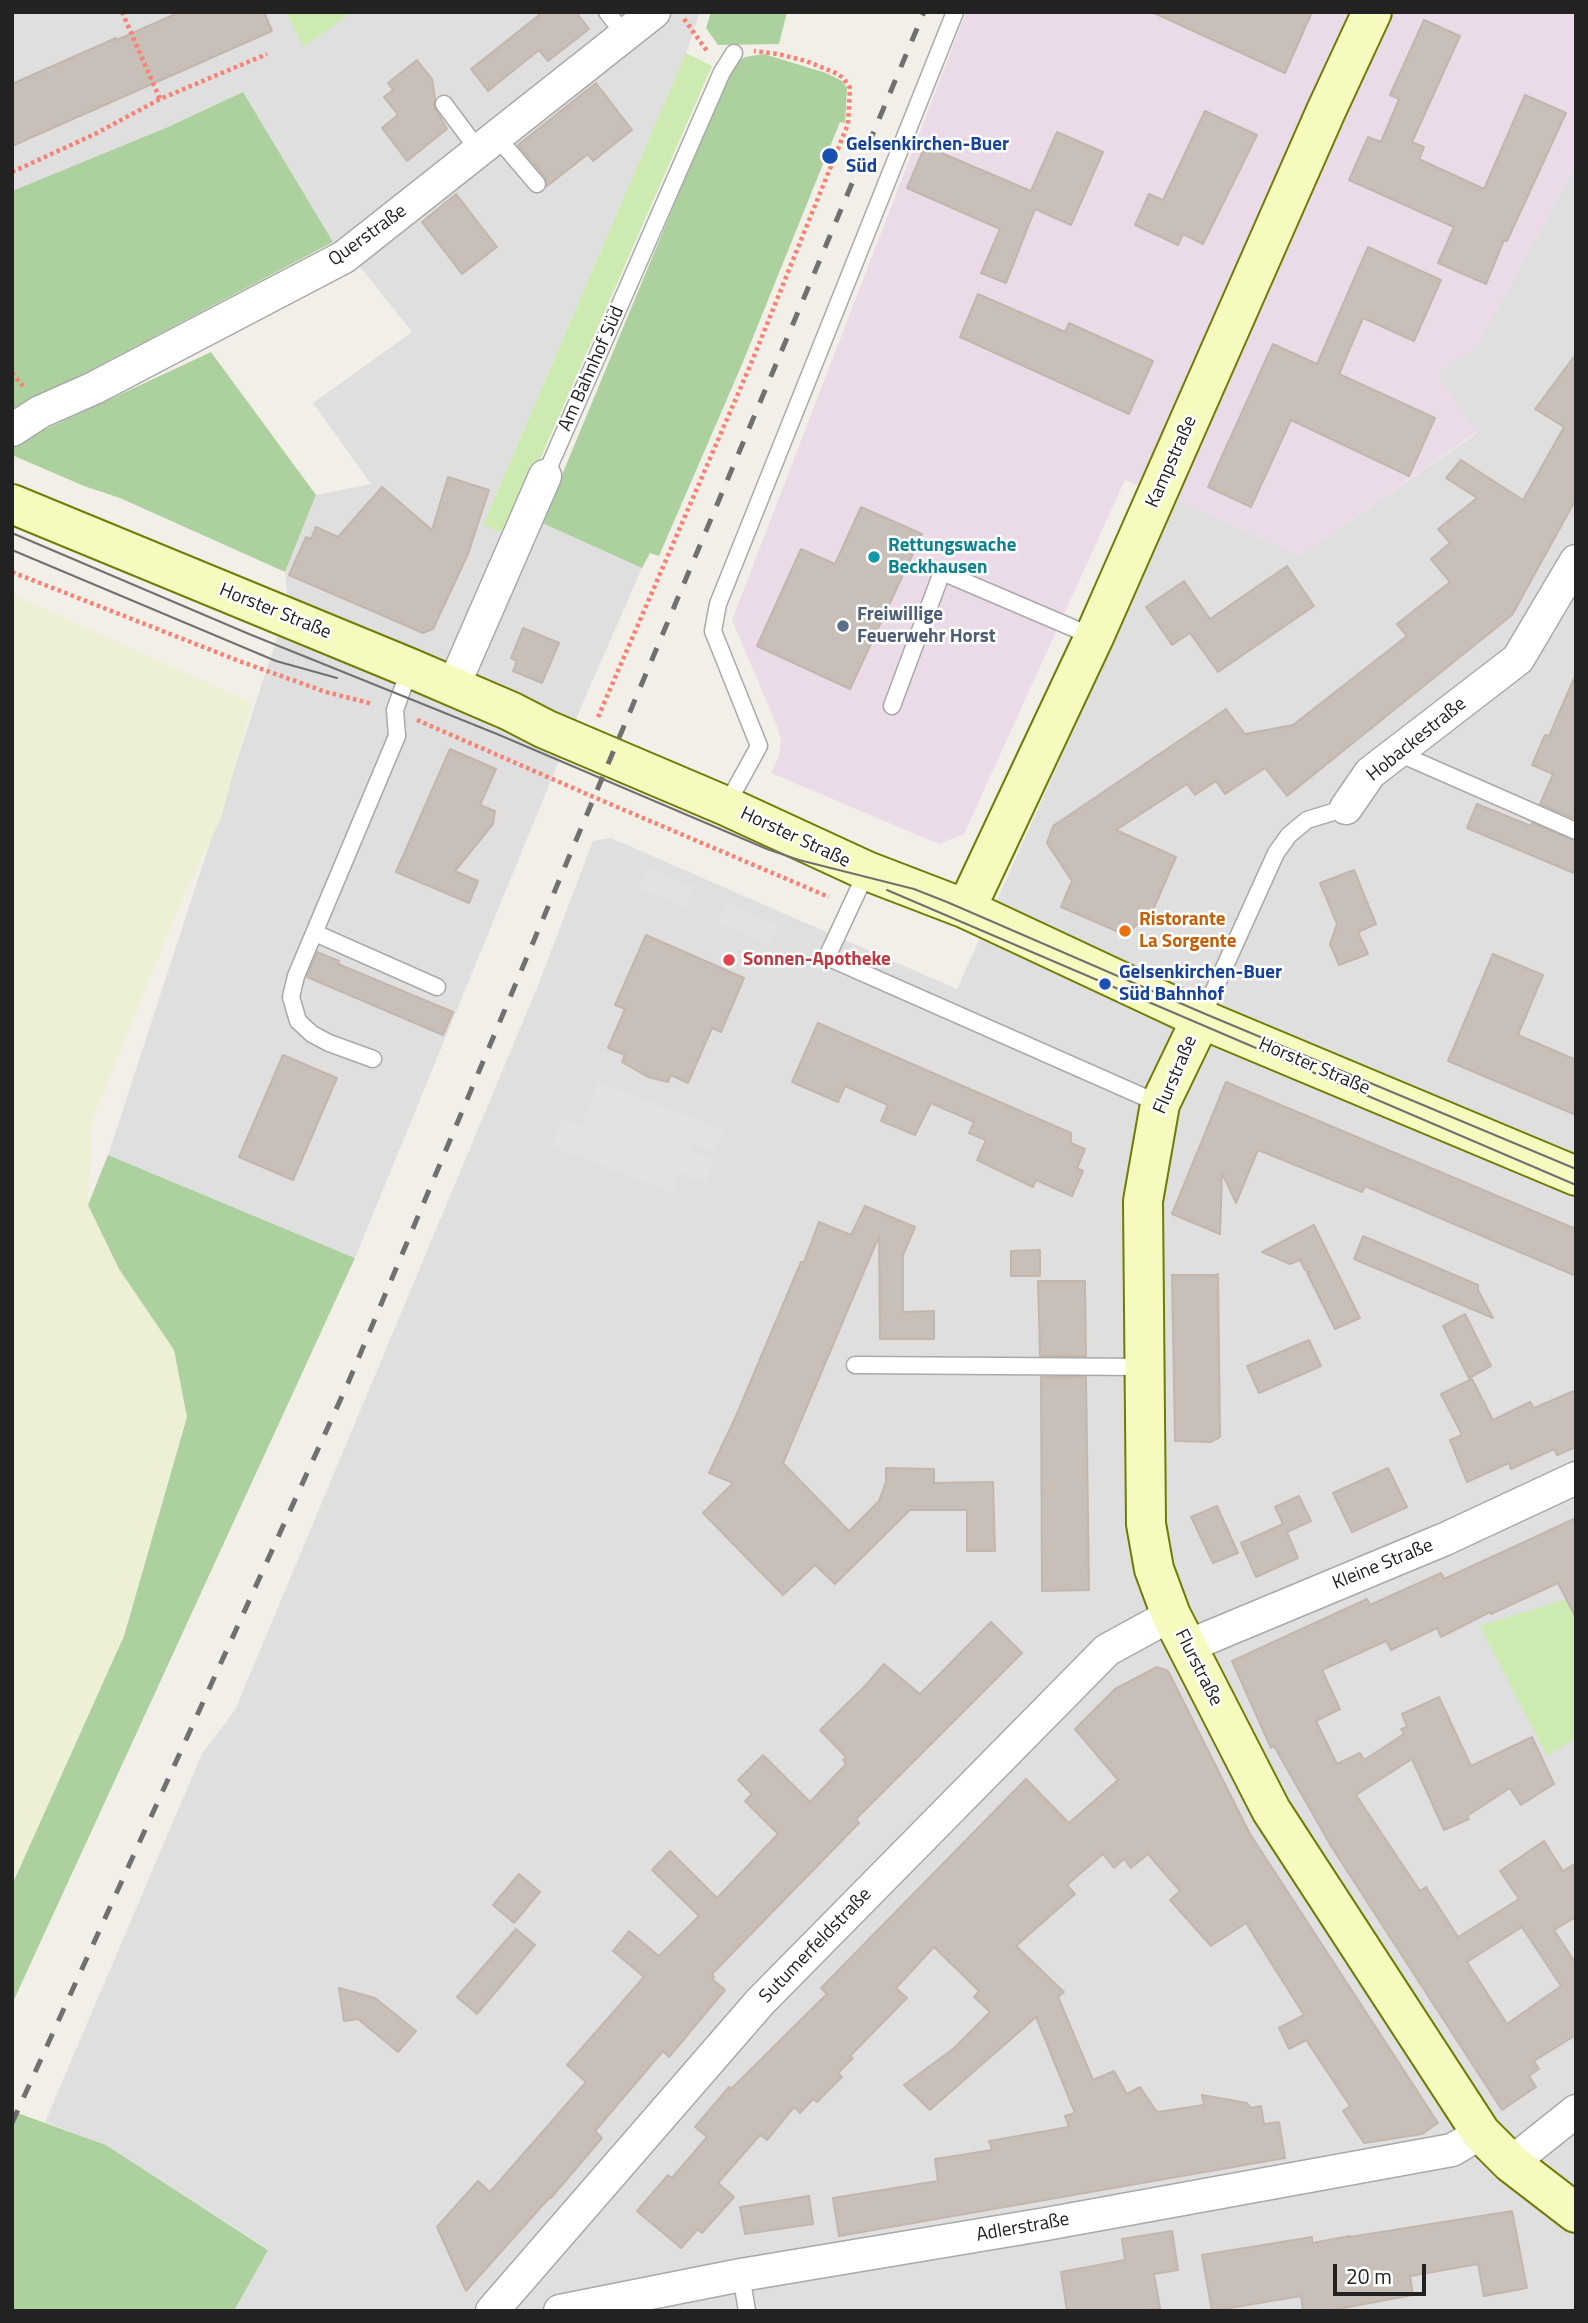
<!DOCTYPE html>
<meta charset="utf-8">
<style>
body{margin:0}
#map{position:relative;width:1588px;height:2323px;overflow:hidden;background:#f2efe9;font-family:"Titillium Web",sans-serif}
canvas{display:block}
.frame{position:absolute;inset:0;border:14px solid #222;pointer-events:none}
.scale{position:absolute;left:1333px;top:2264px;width:93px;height:32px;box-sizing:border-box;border:4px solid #222;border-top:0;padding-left:9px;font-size:21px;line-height:24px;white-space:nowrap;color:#222;-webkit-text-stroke:5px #fff;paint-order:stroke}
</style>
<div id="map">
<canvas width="1588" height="2323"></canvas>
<div class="frame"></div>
<div class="scale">20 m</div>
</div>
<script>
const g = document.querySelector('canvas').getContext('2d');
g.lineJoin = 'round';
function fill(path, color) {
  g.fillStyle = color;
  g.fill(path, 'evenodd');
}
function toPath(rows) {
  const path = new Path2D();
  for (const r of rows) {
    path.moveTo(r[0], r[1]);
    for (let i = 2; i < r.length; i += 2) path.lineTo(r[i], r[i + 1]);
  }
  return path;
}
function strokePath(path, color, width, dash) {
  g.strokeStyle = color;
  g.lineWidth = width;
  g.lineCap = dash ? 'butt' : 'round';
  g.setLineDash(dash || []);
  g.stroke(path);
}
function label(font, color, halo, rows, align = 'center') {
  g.font = font + ' "Titillium Web",sans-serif';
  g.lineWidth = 5;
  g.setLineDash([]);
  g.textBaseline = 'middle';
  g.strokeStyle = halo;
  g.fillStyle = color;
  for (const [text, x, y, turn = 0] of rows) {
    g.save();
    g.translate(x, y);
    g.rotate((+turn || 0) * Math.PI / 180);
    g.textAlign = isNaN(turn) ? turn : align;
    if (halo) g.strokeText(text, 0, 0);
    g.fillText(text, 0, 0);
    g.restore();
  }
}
const residential = toPath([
 [12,12,700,12,686,53,483,525,514,516,542,523,642,568,584,700,355,1258,108,1155,288,604,285,572,316,495,371,484,313,403,412,332,358,264,333,242,243,92,168,127,12,191],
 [1576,164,1576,2311,234,2311,268,2249,106,2145,45,2122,202,1754,235,1710,537,988,593,841,611,838,957,989,1177,500,1300,555,1477,433,1436,375,1477,345]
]);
const industrial = toPath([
 [966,12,1576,12,1576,164,1477,345,1436,375,1477,432,1300,555,1177,500,1125,480,964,834,939,844,771,773,779,756,781,741,777,726,732,620]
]);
const farmland = toPath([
 [12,594,252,703,221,818,176,914,93,1118,88,1205,119,1269,174,1350,187,1417,124,1636,12,1885]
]);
const grass = toPath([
 [286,12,353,12,303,47],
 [686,53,712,66,507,535,483,525],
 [1576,1596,1576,1738,1547,1756,1480,1626]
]);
const forest = toPath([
 [711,12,787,12,779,44,718,45,706,28],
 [764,54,826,73,842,81,847,88,845,123,840,122,743,362,659,556,650,553,642,568,542,523,732,65,745,57],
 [243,92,333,242,12,412,12,191,168,127],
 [211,352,316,495,285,572,120,498,84,486,12,455,12,445],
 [108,1155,355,1258,12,2004,12,1885,124,1636,187,1417,174,1350,119,1269,88,1205],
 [12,2111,106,2145,268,2250,234,2311,12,2311]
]);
const parking = toPath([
 [647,868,693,887,685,908,639,889],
 [726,903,778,925,770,945,717,923],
 [598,1082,724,1130,715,1152,693,1144,690,1150,714,1161,706,1183,680,1173,672,1193,552,1146,563,1119,581,1125]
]);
const building = toPath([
 [180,12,264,12,272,31,12,146,12,84,116,38,117,40,180,12],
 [543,12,576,12,589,29,548,61,539,50,488,91,471,69,543,12],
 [1152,12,1312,12,1285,73,1152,12],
 [1424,20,1460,36,1412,142,1424,147,1419,159,1484,189,1525,95,1566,113,1507,241,1504,240,1486,284,1438,263,1454,227,1349,180,1368,137,1381,142,1399,99,1390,95,1424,20],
 [417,60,432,79,435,98,434,106,447,129,407,161,382,128,398,115,384,97,393,90,388,83,417,60],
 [596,83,632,130,593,161,588,154,547,186,545,177,518,145,596,83],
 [1205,111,1257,135,1203,244,1183,234,1178,245,1135,225,1149,194,1163,200,1205,111],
 [1057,132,1103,152,1071,225,1035,209,1006,283,981,273,1000,229,907,188,925,146,1031,191,1057,132],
 [456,194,497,247,462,274,422,222,456,194],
 [1368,247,1441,280,1414,341,1363,318,1339,374,1435,418,1409,476,1291,420,1251,507,1208,487,1273,344,1317,364,1368,247],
 [978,294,1065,332,1069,323,1153,361,1129,414,960,337,978,294],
 [1576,354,1576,499,1512,615,1287,796,1265,768,1225,794,1216,781,1195,795,1187,784,1116,830,1176,857,1153,910,1130,931,1121,933,1061,907,1072,881,1047,843,1053,826,1226,709,1245,734,1293,725,1407,636,1397,624,1450,582,1431,559,1450,543,1438,529,1477,498,1446,478,1461,460,1523,500,1564,427,1535,409,1576,354],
 [448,477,489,490,468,554,433,629,423,633,289,575,306,537,311,539,316,527,338,537,382,487,432,530,448,477],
 [861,507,922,534,850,689,757,646,801,549,835,564,861,507],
 [1287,566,1314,606,1218,672,1190,633,1172,645,1146,607,1184,581,1210,619,1287,566],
 [523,628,559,643,542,683,513,671,517,661,511,658,523,628],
 [1576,674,1576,819,1540,804,1553,774,1532,765,1545,735,1549,736,1576,674],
 [450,749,496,769,480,805,495,811,493,824,455,871,478,881,469,903,396,872,450,749],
 [1477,804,1531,826,1532,823,1576,841,1576,874,1467,828,1477,804],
 [1354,870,1376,924,1358,932,1368,954,1339,965,1330,944,1337,924,1320,883,1354,870],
 [646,935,744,978,721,1032,712,1028,688,1083,671,1075,668,1082,648,1077,622,1062,625,1055,608,1048,625,1009,615,1005,646,935],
 [317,952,339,961,338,964,453,1012,443,1035,307,977,317,952],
 [1493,954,1543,975,1518,1035,1576,1060,1576,1115,1448,1061,1493,954],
 [818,1023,1071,1133,1071,1143,1085,1149,1077,1168,1083,1171,1072,1196,1036,1180,1033,1187,977,1160,986,1140,969,1133,974,1122,931,1103,915,1135,881,1121,888,1105,845,1086,838,1102,792,1082,818,1023],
 [283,1055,337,1078,293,1180,239,1157,283,1055],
 [1226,1082,1576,1229,1576,1276,1365,1186,1362,1192,1258,1150,1236,1203,1222,1173,1220,1234,1172,1214,1226,1082],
 [865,1206,915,1227,903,1255,903,1312,934,1311,934,1339,880,1339,879,1236,783,1463,849,1531,879,1501,886,1482,886,1468,934,1469,934,1483,993,1482,995,1551,967,1551,967,1510,910,1510,835,1584,815,1565,783,1595,703,1513,733,1483,709,1473,736,1416,801,1262,804,1262,819,1222,851,1235,865,1206],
 [1314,1225,1360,1318,1335,1329,1307,1273,1311,1273,1305,1270,1300,1260,1290,1264,1262,1252,1314,1225],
 [1363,1236,1478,1285,1478,1290,1493,1318,1354,1259,1363,1236],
 [1040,1250,1040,1276,1011,1276,1011,1251,1040,1250],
 [1218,1274,1220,1437,1211,1442,1175,1441,1172,1275,1213,1275,1211,1277,1218,1274],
 [1038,1281,1085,1281,1086,1356,1040,1356,1038,1281],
 [1465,1314,1491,1366,1469,1378,1443,1326,1465,1314],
 [1309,1340,1321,1366,1259,1393,1247,1366,1309,1340],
 [1041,1377,1086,1377,1089,1590,1042,1591,1041,1377],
 [1472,1379,1493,1420,1530,1402,1534,1408,1576,1390,1576,1447,1557,1455,1554,1449,1511,1469,1509,1463,1467,1482,1450,1440,1462,1435,1441,1394,1472,1379],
 [1388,1468,1407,1507,1352,1532,1333,1493,1388,1468],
 [1299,1496,1311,1521,1287,1532,1298,1558,1256,1577,1241,1543,1283,1524,1275,1507,1299,1496],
 [1217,1506,1238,1553,1213,1563,1191,1517,1217,1506],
 [1576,1518,1576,1618,1558,1583,1491,1614,1490,1612,1441,1637,1437,1628,1391,1650,1386,1641,1322,1670,1340,1709,1316,1721,1337,1764,1360,1753,1364,1760,1404,1734,1401,1729,1407,1727,1402,1714,1439,1697,1471,1766,1532,1737,1554,1784,1521,1805,1510,1788,1467,1816,1469,1819,1444,1830,1412,1759,1356,1795,1420,1891,1426,1887,1458,1937,1519,1899,1500,1871,1544,1841,1563,1871,1576,1863,1576,1917,1554,1930,1576,1964,1576,2035,1534,2061,1539,2069,1529,2076,1536,2087,1502,2110,1331,1846,1274,1746,1271,1748,1232,1661,1367,1599,1370,1605,1441,1573,1444,1579,1576,1518],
 [1522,1927,1561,1986,1507,2024,1467,1962,1522,1927],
 [991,1622,1022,1653,856,1819,859,1823,712,1974,714,1977,712,1979,725,1990,669,2057,663,2051,595,2131,602,2138,551,2198,550,2197,466,2291,437,2227,478,2181,490,2192,586,2082,567,2065,644,1977,613,1951,629,1931,659,1956,699,1916,652,1870,670,1851,717,1898,778,1834,745,1801,752,1794,738,1780,763,1755,810,1802,846,1764,843,1760,846,1757,820,1730,865,1686,884,1664,920,1694,991,1622],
 [1157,1667,1168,1671,1250,1834,1438,2123,1422,2134,1364,2143,1343,2111,1350,2106,1306,2040,1289,2049,1279,2028,1304,2015,1246,1923,1211,1946,1170,1900,1180,1891,1148,1854,1131,1868,1124,1859,1114,1868,1103,1854,1067,1885,1075,1894,1016,1946,1064,1992,1058,1997,1093,2080,1114,2071,1127,2094,1140,2087,1157,2112,1204,2105,1202,2095,1247,2103,1251,2108,1261,2106,1264,2124,1279,2122,1285,2158,839,2236,833,2198,938,2181,935,2159,992,2150,989,2141,1069,2127,1065,2116,1075,2113,1036,2017,930,2110,904,2085,953,2049,990,2012,974,1997,979,1991,934,1947,896,1988,907,1998,850,2056,853,2058,838,2073,842,2077,817,2102,813,2099,800,2113,794,2107,767,2140,760,2135,718,2183,734,2197,702,2233,698,2229,681,2248,637,2211,668,2175,672,2178,707,2137,695,2127,729,2087,731,2089,827,1994,821,1988,1026,1779,1069,1823,1118,1780,1075,1729,1115,1689,1157,1667],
 [519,1874,540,1892,514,1923,493,1905,519,1874],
 [516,1929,535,1945,477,2014,457,1997,516,1929],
 [339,1988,375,1998,416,2031,398,2052,358,2019,344,2021,339,1988],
 [809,2196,813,2224,745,2234,740,2207,809,2196],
 [1512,2211,1527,2288,1484,2296,1478,2264,1410,2276,1413,2295,1327,2311,1303,2311,1301,2296,1212,2311,1202,2255,1312,2237,1312,2243,1350,2236,1350,2237,1512,2211],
 [1172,2231,1178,2270,1154,2274,1160,2308,1143,2311,1067,2311,1061,2272,1125,2260,1122,2239,1172,2231]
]);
const path = toPath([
 [122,12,160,99],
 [684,19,707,51],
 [12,172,95,134,160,99,267,54],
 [12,373,23,386],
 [12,572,239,661,326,692,373,704],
 [598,717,750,366,848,124,850,88,844,79,838,74,806,61,778,54,754,51],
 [417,720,596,798,829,897]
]);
const lane = toPath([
 [607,12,625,35],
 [444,104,479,151],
 [497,137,537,184],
 [545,476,722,72,734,53],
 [892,706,942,572,1094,637],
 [1398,753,1576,831],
 [726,806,759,746,713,631,718,604,955,12],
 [867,871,827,957,1160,1104],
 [315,933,437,987],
 [1201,1019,1276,853,1289,835,1307,820,1346,808],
 [373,1059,329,1043,312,1034,298,1021,291,997,296,976,397,736,395,710,410,668],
 [855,1365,1144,1367],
 [741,2275,747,2311]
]);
const street = toPath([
 [12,430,40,412,94,388,344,257,654,12],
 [453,687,545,476],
 [1346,808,1370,773,1518,659,1576,561],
 [1188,1646,1445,1539,1576,1478],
 [1511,2163,1576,2111],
 [492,2311,760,2002,1107,1650,1171,1615],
 [560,2311,741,2275,1046,2224,1452,2150,1481,2133]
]);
const secondary = toPath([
 [12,504,410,668,510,711,545,729,726,806,867,871,966,909,1201,1019,1576,1176],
 [966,909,1094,637,1326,111,1372,12],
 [1201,1019,1160,1104,1143,1201,1146,1524,1154,1569,1171,1615,1271,1810,1481,2133,1511,2163,1576,2213]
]);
const tram = toPath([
 [12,533,249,634,497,734,767,849,799,860,914,889,947,902,1203,1013,1576,1169],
 [12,550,276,661,337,678],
 [887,890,1576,1185]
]);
const rail = toPath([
 [12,2123,348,1383,924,12]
]);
const markers = [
 [830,156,9,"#1a4fb4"],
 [874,557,7,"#0f9aa8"],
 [843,626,7,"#5c6f8a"],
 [1125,931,7,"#e8710a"],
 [729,960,7,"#e0444e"],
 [1105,984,7,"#1a4fb4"]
];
const transitNames = [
 ["Gelsenkirchen-Buer",846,145],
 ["Süd",846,167],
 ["Gelsenkirchen-Buer",1119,973],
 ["Süd Bahnhof",1119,995]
];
const streetNames = [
 ["Querstraße",368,236,-36],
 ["Am Bahnhof Süd",592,369,-66],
 ["Kampstraße",1172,462,-66],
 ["Horster Straße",275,612,22],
 ["Hobackestraße",1417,740,-39],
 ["Horster Straße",795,838,25],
 ["Horster Straße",1314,1067,23],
 ["Flurstraße",1176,1075,-67],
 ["Kleine Straße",1383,1565,-22],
 ["Flurstraße",1198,1668,63],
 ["Sutumerfeldstraße",816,1946,-46],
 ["Adlerstraße",1023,2228,-10]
];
const cultureNames = [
 ["Rettungswache",888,546],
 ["Beckhausen",888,568]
];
const serviceNames = [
 ["Freiwillige",857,615],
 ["Feuerwehr Horst",857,637]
];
const foodNames = [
 ["Ristorante",1139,920],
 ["La Sorgente",1139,942]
];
const healthNames = [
 ["Sonnen-Apotheke",743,960]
];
fill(residential, '#e0dfdf');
fill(industrial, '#ebdbe8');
fill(farmland, '#eef0d5');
fill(grass, '#cdebb0');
fill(forest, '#add19e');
fill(parking, '#e2e2e2');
fill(building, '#c7bfb8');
strokePath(building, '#c4b6ab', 2);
strokePath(lane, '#a9a9a9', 19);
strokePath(street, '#a9a9a9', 35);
strokePath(secondary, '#707d05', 42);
strokePath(path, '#fa8072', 4.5, [3.5, 3.5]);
strokePath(lane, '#fff', 16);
strokePath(street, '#fff', 32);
strokePath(secondary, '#f7fabf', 38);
strokePath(tram, '#707070', 2);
strokePath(rail, '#707070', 5, [14, 14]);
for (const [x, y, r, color] of markers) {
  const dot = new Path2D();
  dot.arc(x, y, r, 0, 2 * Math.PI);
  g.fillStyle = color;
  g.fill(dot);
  strokePath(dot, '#fff', 2.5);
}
label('bold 19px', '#164399', '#fff', transitNames, 'left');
label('19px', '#222', '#fff', streetNames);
label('bold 19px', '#0d838f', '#fff', cultureNames, 'left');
label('bold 19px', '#4e5e75', '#fff', serviceNames, 'left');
label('bold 19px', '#c56008', '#fff', foodNames, 'left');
label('bold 19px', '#be3a42', '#fff', healthNames, 'left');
</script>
